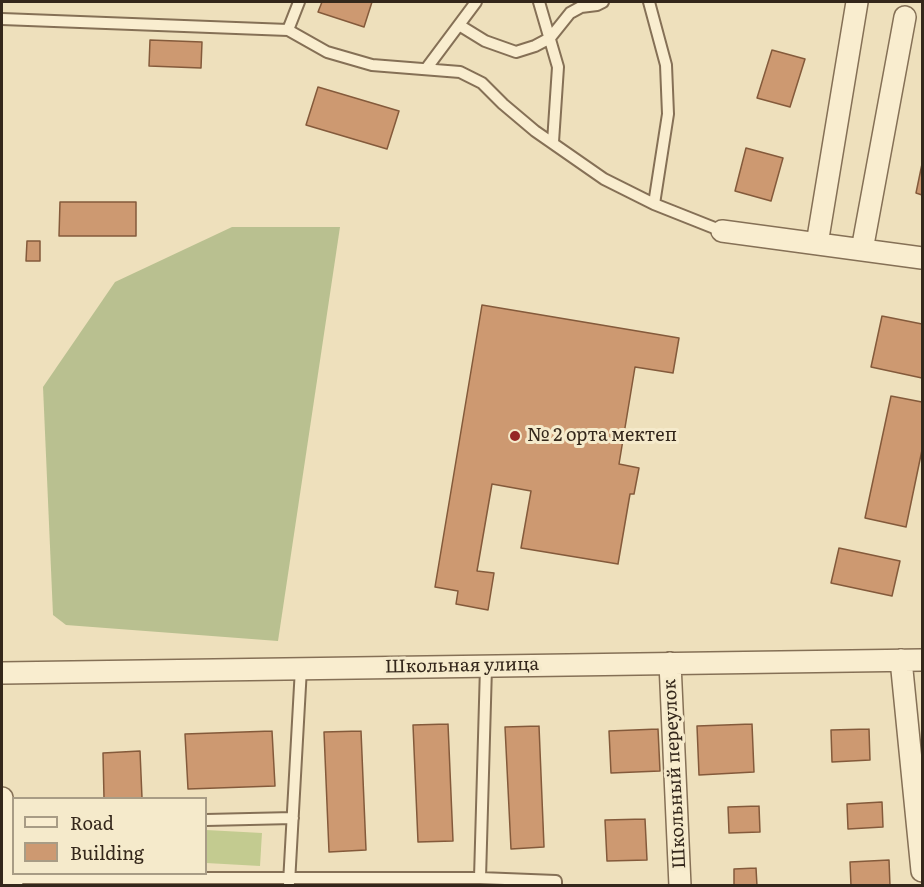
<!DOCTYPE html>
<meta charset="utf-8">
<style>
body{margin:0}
#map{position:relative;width:924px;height:887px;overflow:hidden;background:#eee0bc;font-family:Literata,serif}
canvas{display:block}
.frame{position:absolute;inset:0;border:3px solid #34271b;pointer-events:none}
.legend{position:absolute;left:12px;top:797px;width:195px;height:78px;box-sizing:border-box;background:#f5eacb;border:2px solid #a89c85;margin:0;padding:8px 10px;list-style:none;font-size:18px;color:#34271b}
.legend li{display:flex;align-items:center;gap:12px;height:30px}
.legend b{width:30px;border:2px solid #a89c85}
</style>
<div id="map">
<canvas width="924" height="887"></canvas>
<div class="frame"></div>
<ul class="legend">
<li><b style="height:8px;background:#f9edcf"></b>Road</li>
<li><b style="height:16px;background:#cd9971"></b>Building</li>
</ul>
</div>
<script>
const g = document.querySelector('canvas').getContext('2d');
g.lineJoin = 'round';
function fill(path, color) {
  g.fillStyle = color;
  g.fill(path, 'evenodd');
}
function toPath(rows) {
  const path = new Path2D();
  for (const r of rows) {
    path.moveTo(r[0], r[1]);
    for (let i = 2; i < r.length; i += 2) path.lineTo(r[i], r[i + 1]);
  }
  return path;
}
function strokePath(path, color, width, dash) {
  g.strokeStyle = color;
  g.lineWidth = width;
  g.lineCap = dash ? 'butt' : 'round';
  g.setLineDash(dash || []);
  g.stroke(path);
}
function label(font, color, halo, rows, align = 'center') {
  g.font = font + ' Literata,serif';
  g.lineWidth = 6;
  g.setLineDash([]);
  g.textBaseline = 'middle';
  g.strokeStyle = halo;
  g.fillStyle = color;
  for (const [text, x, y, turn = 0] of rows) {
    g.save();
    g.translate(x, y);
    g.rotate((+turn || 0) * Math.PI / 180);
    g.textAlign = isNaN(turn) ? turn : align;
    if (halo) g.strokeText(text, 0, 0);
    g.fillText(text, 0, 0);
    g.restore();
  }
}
const green = toPath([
 [206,830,262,833,260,866,206,863]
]);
const cemetery = toPath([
 [232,227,340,227,278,641,66,625,53,615,43,387,115,282]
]);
const building = toPath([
 [322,2,372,2,364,27,318,12,322,2],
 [150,40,202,42,201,68,149,66,150,40],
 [772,50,805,59,790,107,757,98,772,50],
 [318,87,399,111,387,149,306,125,318,87],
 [746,148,783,158,771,201,735,191,746,148],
 [922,164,922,195,916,193,922,164],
 [60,202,136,202,136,236,59,236,60,202],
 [27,241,40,241,40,261,26,261,27,241],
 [482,305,679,338,673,373,635,367,619,464,639,468,634,494,630,494,618,564,521,548,531,491,492,484,477,571,494,573,488,610,456,604,458,591,435,587,482,305],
 [882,316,922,324,922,378,871,367,882,316],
 [891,396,922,402,922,450,906,527,865,518,891,396],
 [839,548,900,561,892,596,831,583,839,548],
 [448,724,453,841,418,842,413,725,448,724],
 [752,724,754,772,699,775,697,726,752,724],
 [539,726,544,847,511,849,505,727,539,726],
 [658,729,660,771,611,773,609,731,658,729],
 [869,729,870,760,832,762,831,730,869,729],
 [272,731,275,786,188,789,185,734,272,731],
 [361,731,366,850,329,852,324,732,361,731],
 [140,751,142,798,104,798,103,753,140,751],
 [882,802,883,827,848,829,847,804,882,802],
 [759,806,760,832,729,833,728,807,759,806],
 [645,819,647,860,607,861,605,820,645,819],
 [889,860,890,886,851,886,850,862,889,860],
 [756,868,757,886,734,886,734,869,756,868]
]);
const service = toPath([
 [539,2,558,67,553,142],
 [649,2,666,65,668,114,654,204],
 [2,19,288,30,327,52,372,65,460,72,482,83,503,104,535,131,604,179,654,204,722,231],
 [459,25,485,41,516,52,535,46,550,38,570,13,581,7,597,5,603,2],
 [288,30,299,2],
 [426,69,476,2],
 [206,820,293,818],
 [11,878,480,878,556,881,556,886],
 [480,878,486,667],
 [289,883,301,668]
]);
const minor = toPath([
 [722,231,922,258],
 [817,244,857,2],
 [862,250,905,17],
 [901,660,922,871],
 [670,663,680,886],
 [2,673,922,660],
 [2,798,12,886]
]);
const markers = [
 [515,436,6,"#952625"]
];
const poiNames = [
 ["№ 2 орта мектеп",527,436]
];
const streetNames = [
 ["Школьная улица",462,666,-1],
 ["Школьный переулок",675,774,-93]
];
fill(green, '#c3cb90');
fill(cemetery, '#b9c090');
fill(building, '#cd9971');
strokePath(building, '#845a3b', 1.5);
strokePath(service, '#857056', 14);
strokePath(minor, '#857056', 24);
strokePath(service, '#f9edcf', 10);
strokePath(minor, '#f9edcf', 21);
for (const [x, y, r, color] of markers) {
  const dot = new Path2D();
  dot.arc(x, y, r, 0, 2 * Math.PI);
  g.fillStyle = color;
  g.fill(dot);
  strokePath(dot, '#f5eacb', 2);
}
label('18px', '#34271b', '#f5eacb', poiNames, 'left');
label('18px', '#34271b', '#f5eacb', streetNames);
</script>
